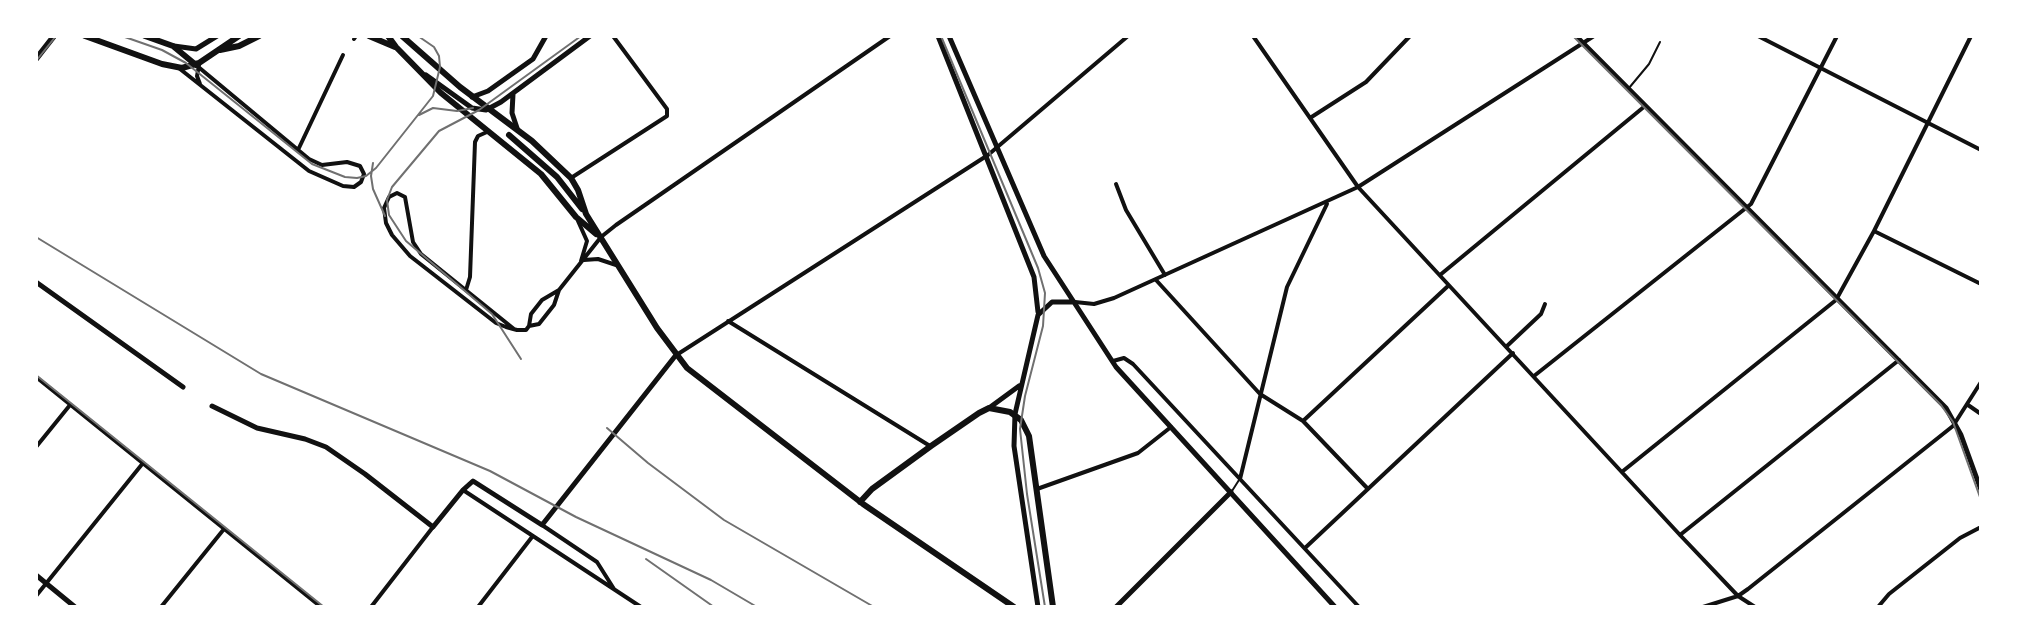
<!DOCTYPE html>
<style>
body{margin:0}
#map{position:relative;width:2017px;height:643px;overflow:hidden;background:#fff;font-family:"Noto Sans",sans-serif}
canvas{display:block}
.frame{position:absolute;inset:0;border:38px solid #fff;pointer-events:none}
</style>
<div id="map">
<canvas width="2017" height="643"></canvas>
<div class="frame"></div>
</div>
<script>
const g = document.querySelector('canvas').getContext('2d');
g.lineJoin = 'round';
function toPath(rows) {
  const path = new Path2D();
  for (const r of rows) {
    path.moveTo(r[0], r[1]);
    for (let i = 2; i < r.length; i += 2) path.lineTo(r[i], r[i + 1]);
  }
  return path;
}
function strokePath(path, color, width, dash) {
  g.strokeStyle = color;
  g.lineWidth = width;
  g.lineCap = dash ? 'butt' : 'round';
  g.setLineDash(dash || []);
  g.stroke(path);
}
const service = toPath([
 [1629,88,1649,64,1660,42],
 [1232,491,1239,480]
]);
const minor = toPath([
 [1253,36,1358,187,1680,535,1738,596,1755,607],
 [1758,36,1981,150],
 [354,39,356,36],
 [199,65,197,76,200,84],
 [180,69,309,171,343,186,354,187,361,182,364,174,360,166,347,162,322,165,309,159,196,65],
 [1310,118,1366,82,1410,36],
 [298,150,343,55],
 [571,178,667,116,667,109,613,36],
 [1116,184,1126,210,1165,275],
 [578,221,587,241,581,261],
 [1874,231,1981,284],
 [584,260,598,259,616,265],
 [1440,275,1645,106],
 [1156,280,1260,394,1303,421,1368,489],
 [466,290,470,277,475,142,478,136,487,132],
 [1075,302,1094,304,1114,298,1358,187,1594,36],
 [728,321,930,446],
 [529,326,531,314,542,300,559,290],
 [514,329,421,254,413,242,405,197,397,193,389,197,384,208,386,223,392,235,410,256,496,323,506,327,517,330,526,330,529,326,539,324,554,305,559,290,601,237,616,225,890,36],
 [1507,346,1541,314,1545,304],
 [678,354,988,155,1128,36],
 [1113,361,1124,358,1133,364,1359,607],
 [1534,376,1751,204,1837,36],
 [36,377,321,607],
 [1968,405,1981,414],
 [1303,421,1448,286],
 [36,447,70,405],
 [1623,471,1836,300,1874,231,1971,36],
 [1240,479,1287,287,1327,204],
 [1037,489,1138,453,1171,427],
 [463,490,641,607],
 [542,525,597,562,614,589],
 [1680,535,1899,360],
 [1305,548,1513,353],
 [36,596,143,463],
 [161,607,224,529],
 [371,607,433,527],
 [478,607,532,537],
 [1703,607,1738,596,1748,589,1953,426,1981,382],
 [1878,607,1889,594,1960,538,1981,527]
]);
const tertiary = toPath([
 [1576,36,1946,408,1961,435,1981,490],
 [36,282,183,387],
 [212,406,257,428,305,439,326,447,365,474,433,527,463,490,473,481,542,525,676,355],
 [1116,607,1231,492]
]);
const secondary = toPath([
 [938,36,1034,277,1038,312],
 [949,36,1044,256,1116,367,1335,607],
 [174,46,196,49,217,36],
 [426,75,472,108,486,110,501,102,590,36],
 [513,94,512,113,517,128],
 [472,97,488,91,533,59,546,36],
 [989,408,1019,386],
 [36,575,75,607],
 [1038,607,1014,446,1015,414,1038,315,1052,302,1074,302]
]);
const primary = toPath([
 [85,36,162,64,182,68,199,63,239,36],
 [145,36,173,46,196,65],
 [369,36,395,47],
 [388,36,396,47,441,93,541,174,576,217,596,234],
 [402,36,460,87,532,141,571,178,578,190,586,214,657,328,687,368,863,504,1014,607],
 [220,50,239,46,259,36],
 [36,59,54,36],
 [509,135,557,177,582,209],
 [860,502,872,489,931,446,979,413,989,408,1010,412,1021,420,1029,436,1053,607]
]);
const tram = toPath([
 [122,36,162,50,186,63,312,164,345,177,357,178,366,176,376,168,433,96,440,67,439,56,434,47,418,36],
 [941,36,1038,268,1045,293,1043,326,1025,396,1020,429,1027,494,1045,607],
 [1573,36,1941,405,1953,422,1981,500],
 [36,61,56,36],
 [419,115,433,108,457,111,473,108],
 [373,163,371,176,373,189,385,216],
 [521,359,492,314,406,241,389,215,387,200,392,187,439,131,479,110,581,36],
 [36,375,324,607],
 [607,428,648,463,724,520,874,607]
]);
const rail = toPath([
 [36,237,261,374,490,471,576,517,711,580,757,607],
 [646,559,714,607]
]);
strokePath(service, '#111', 2);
strokePath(minor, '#111', 4);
strokePath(tertiary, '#111', 5);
strokePath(secondary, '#111', 5);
strokePath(primary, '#111', 6);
strokePath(tram, '#707070', 2);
strokePath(rail, '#707070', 2);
</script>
